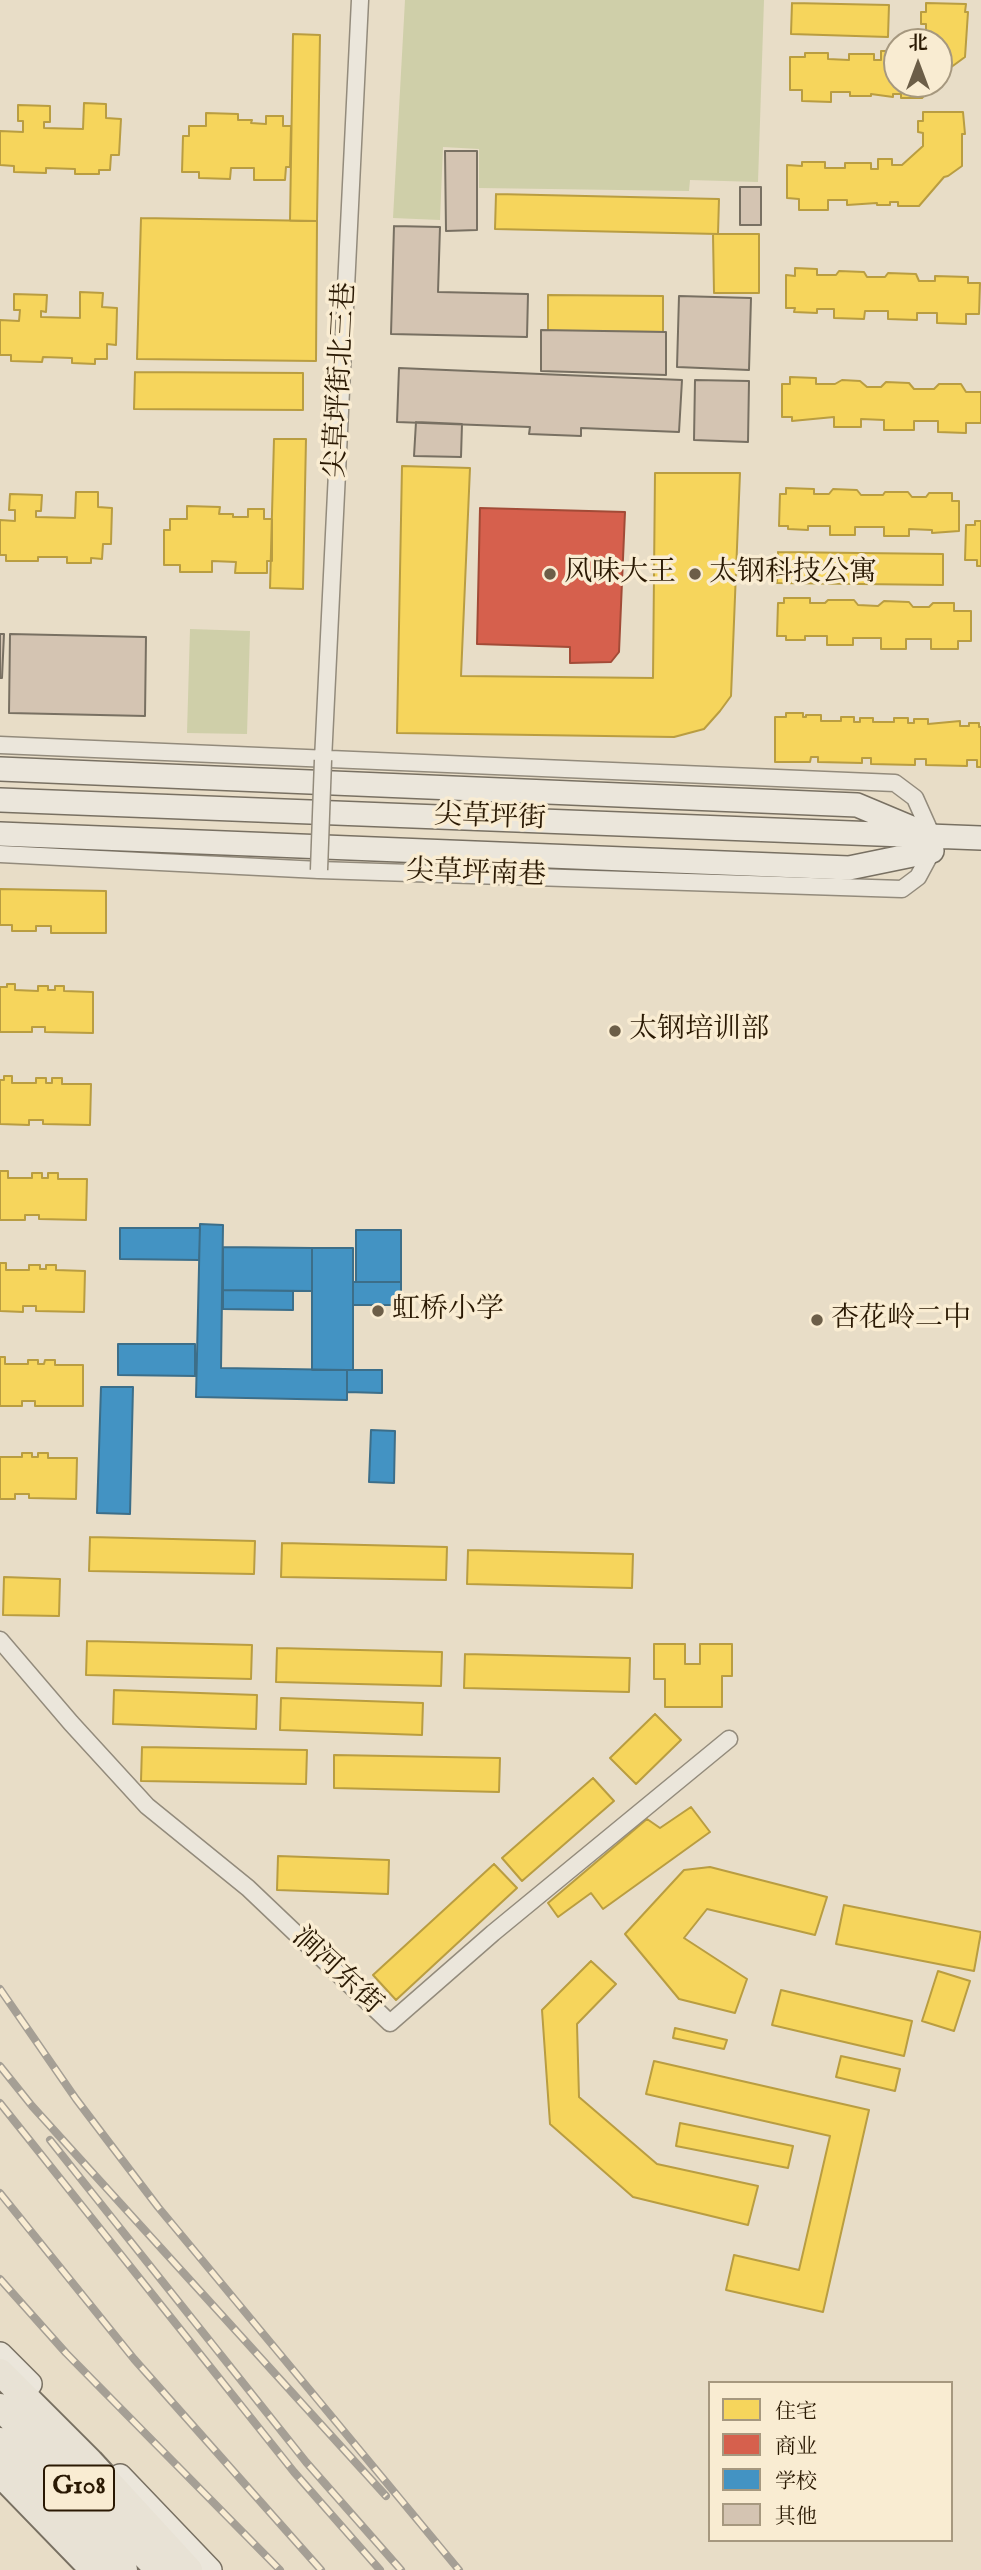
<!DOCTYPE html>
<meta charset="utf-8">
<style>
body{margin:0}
#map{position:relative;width:981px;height:2570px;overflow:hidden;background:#e8ddc7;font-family:"IM FELL English","Noto Serif SC",serif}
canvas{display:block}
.legend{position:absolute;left:708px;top:2381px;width:245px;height:161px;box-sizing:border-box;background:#f9ecd2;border:2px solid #a6987f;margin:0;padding:9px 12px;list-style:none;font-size:21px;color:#2a1903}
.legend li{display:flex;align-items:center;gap:14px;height:35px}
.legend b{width:35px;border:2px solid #a6987f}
.north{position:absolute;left:883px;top:28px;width:70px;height:70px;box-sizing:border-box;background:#f9ecd2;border:2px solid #a6987f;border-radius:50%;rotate:0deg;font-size:19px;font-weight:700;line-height:28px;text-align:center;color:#2a1903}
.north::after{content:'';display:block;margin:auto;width:24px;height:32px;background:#6c5e48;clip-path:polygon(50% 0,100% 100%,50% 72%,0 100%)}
</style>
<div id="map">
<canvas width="981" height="2570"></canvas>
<ul class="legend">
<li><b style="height:19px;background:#f6d55c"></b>住宅</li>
<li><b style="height:19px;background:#d6604d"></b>商业</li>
<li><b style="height:19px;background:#4393c3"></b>学校</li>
<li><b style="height:19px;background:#d4c4b2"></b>其他</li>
</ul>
<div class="north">北</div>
</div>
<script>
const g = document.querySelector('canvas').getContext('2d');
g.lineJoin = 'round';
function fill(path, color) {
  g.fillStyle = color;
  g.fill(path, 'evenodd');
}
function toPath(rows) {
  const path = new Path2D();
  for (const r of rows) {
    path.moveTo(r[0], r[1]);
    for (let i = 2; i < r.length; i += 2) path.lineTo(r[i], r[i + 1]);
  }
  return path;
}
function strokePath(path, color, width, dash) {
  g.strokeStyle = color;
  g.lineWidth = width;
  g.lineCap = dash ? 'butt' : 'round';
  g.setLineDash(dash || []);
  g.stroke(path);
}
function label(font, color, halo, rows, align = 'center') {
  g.font = font + ' "IM FELL English","Noto Serif SC",serif';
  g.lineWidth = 7;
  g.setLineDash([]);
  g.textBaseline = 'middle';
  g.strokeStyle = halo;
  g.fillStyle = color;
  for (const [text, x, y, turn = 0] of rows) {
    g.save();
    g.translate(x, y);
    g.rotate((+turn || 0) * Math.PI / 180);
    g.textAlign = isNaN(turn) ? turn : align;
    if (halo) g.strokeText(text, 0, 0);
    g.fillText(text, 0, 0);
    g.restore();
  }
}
const green = toPath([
 [405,0,764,0,758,182,690,180,689,191,479,188,479,149,443,147,440,220,393,218],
 [190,629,250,631,247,734,187,733]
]);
const homes = toPath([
 [792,3,889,5,888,37,791,34,792,3],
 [926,3,966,4,965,12,968,12,965,57,939,76,939,42,921,42,926,37,926,24,921,24,921,12,926,12,926,3],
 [293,34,320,35,317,221,290,221,293,34],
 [881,51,895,51,895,57,897,57,897,84,935,84,922,98,901,98,901,94,893,94,893,97,871,94,871,96,850,96,850,92,831,92,831,102,802,101,802,90,790,90,790,57,805,57,805,53,828,53,828,59,849,60,849,54,874,54,874,60,881,60,881,51],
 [84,103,106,104,106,118,121,119,119,155,111,155,110,170,99,170,99,174,75,174,75,169,46,168,46,173,14,172,14,166,0,165,0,131,23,132,23,121,18,121,18,105,50,106,50,122,44,122,44,128,83,129,84,103],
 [923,112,963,112,965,134,962,134,962,166,948,176,944,177,919,206,898,206,898,202,890,202,890,205,877,205,877,203,847,205,847,200,828,200,828,210,799,210,799,199,787,198,787,165,802,166,802,162,825,162,825,168,845,168,845,163,871,163,871,169,878,169,878,159,892,159,892,165,902,165,923,146,923,133,918,132,918,121,923,121,923,112],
 [206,113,238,114,238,120,252,120,251,123,266,124,266,116,283,116,283,126,291,126,290,167,286,167,285,180,254,180,254,168,231,168,230,179,199,178,199,172,182,172,183,136,189,136,189,126,206,126,206,113],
 [496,194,719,199,718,234,495,229,496,194],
 [141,218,317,221,316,361,137,359,141,218],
 [713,234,759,234,759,293,714,293,713,234],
 [795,268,817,269,817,275,836,275,839,271,864,272,867,277,885,277,888,273,916,274,919,281,935,281,935,276,968,277,968,283,980,283,979,314,966,314,966,324,937,323,937,313,917,313,917,320,888,319,888,311,865,311,864,319,834,318,834,309,817,309,817,313,794,312,795,308,786,308,786,275,795,276,795,268],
 [80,292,103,293,102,307,117,308,116,345,107,344,107,359,95,359,95,364,72,363,72,358,43,357,42,362,11,361,11,355,0,355,0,320,19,321,20,310,14,310,14,294,47,295,46,312,41,311,41,317,80,318,80,292],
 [548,295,663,296,663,332,548,331,548,295],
 [135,372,303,373,303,410,134,409,135,372],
 [790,377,816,378,816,384,835,384,842,380,860,381,867,387,881,387,886,382,909,383,914,389,934,389,939,384,961,384,966,392,981,392,981,423,966,423,966,433,938,432,938,421,914,421,914,430,884,430,884,420,861,419,861,427,834,427,834,417,792,421,792,417,782,417,782,384,790,384,790,377],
 [274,439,306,439,303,589,270,588,274,439],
 [402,466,470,468,461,676,653,678,655,473,740,473,731,696,720,711,704,729,674,737,397,733,402,466],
 [786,488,814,489,814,494,829,494,833,489,857,490,861,495,883,495,885,492,908,492,912,497,926,497,929,493,952,493,952,501,959,501,959,531,932,533,932,530,909,529,909,536,884,536,884,527,855,527,855,535,830,535,830,526,808,526,808,530,788,529,788,526,779,526,780,494,786,494,786,488],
 [76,492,98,492,98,507,112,508,111,544,103,544,102,559,91,558,91,563,67,563,67,557,38,557,38,561,6,561,6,555,0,555,0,520,15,521,15,510,9,510,10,494,42,495,41,511,36,511,36,517,75,518,76,492],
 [187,506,220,507,219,514,233,514,233,517,248,517,248,509,264,509,264,519,272,519,272,561,267,561,267,573,235,573,236,562,212,561,212,572,180,572,180,565,164,565,164,530,170,530,170,519,187,519,187,506],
 [975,521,981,521,981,566,977,566,977,560,965,560,966,525,975,525,975,521],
 [778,552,943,554,943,585,777,583,778,552],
 [784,598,810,598,810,603,825,603,828,600,854,600,858,605,878,606,884,601,909,602,913,607,929,607,933,603,954,603,954,611,971,611,971,641,958,641,958,649,931,649,931,639,906,639,906,649,881,649,881,638,853,638,853,645,827,645,827,636,805,636,805,640,786,640,786,636,777,636,778,603,784,603,784,598],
 [786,713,803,713,803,717,806,717,806,715,821,715,821,721,841,721,841,717,854,717,854,722,860,722,860,718,873,718,873,722,894,722,894,718,908,718,908,723,914,723,914,719,928,719,928,724,960,721,960,726,969,726,969,723,979,723,979,727,981,727,981,767,977,767,977,760,967,760,967,766,926,765,926,759,915,759,915,765,871,764,871,758,862,758,862,763,818,762,818,757,811,757,810,762,775,762,775,717,786,717,786,713],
 [0,889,106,891,106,933,51,933,51,926,36,926,36,931,12,931,12,925,0,925,0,889],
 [7,984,15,984,15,990,38,991,38,986,48,986,48,990,55,990,55,986,64,986,64,991,93,992,93,1033,45,1032,45,1027,32,1027,32,1032,0,1032,0,987,7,987,7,984],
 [4,1076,12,1076,12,1083,36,1083,36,1078,46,1078,46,1083,52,1083,52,1078,62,1078,62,1084,91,1084,90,1125,43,1124,43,1120,29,1120,29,1125,0,1124,0,1080,4,1080,4,1076],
 [0,1171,8,1171,8,1178,32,1178,32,1173,42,1173,42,1178,48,1178,48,1173,58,1173,58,1179,87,1179,86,1220,39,1219,39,1215,25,1215,25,1220,0,1220,0,1171],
 [0,1263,6,1263,6,1270,29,1270,29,1265,40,1265,40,1269,46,1269,46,1265,56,1265,56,1270,85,1271,84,1312,36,1311,36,1306,23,1306,23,1312,0,1311,0,1263],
 [0,1357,5,1357,5,1364,28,1364,28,1360,38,1360,38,1364,44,1364,45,1360,55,1360,55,1365,83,1365,83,1406,35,1406,35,1401,22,1401,22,1406,0,1406,0,1357],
 [22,1453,32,1453,32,1457,38,1457,38,1453,48,1453,48,1458,77,1458,76,1499,29,1498,29,1494,15,1494,15,1499,0,1499,0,1457,22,1457,22,1453],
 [90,1537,255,1541,254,1574,89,1571,90,1537],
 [282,1543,447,1547,446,1580,281,1577,282,1543],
 [468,1550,633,1554,632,1588,467,1584,468,1550],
 [4,1577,60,1579,59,1616,3,1615,4,1577],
 [87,1641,252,1645,251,1679,86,1675,87,1641],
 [654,1644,685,1644,685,1664,700,1664,700,1644,732,1644,732,1676,722,1676,722,1707,665,1707,665,1679,654,1679,654,1644],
 [277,1648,442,1652,441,1686,276,1682,277,1648],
 [465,1654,630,1658,629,1692,464,1688,465,1654],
 [114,1690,257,1695,256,1729,113,1724,114,1690],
 [281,1698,423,1703,422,1735,280,1730,281,1698],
 [655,1714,681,1740,636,1784,610,1758,655,1714],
 [142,1747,307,1750,306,1784,141,1781,142,1747],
 [334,1755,500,1758,499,1792,334,1788,334,1755],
 [593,1778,614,1801,522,1881,502,1858,593,1778],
 [691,1807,710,1832,603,1909,591,1893,558,1917,548,1903,647,1819,660,1828,691,1807],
 [278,1856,389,1860,388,1894,277,1890,278,1856],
 [494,1864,517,1888,396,2000,373,1975,494,1864],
 [710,1867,827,1897,815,1935,707,1909,684,1938,747,1979,735,2013,679,1999,625,1934,684,1870,710,1867],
 [844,1905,981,1932,974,1971,836,1944,844,1905],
 [591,1961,616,1984,577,2024,579,2097,657,2164,758,2186,748,2225,633,2197,550,2124,542,2010,591,1961],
 [938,1971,970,1981,954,2031,922,2021,938,1971],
 [781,1990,912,2021,904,2056,772,2025,781,1990],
 [675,2028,727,2040,724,2049,673,2038,675,2028],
 [841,2056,900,2069,895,2091,836,2077,841,2056],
 [654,2061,869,2110,823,2312,726,2290,734,2255,799,2270,830,2136,646,2094,654,2061],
 [680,2123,793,2146,788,2168,676,2146,680,2123]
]);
const shops = toPath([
 [480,508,625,512,619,652,611,662,570,663,570,647,477,644,480,508]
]);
const schools = toPath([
 [200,1224,223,1225,221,1368,347,1370,347,1400,196,1397,200,1224],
 [120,1228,200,1228,199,1260,120,1259,120,1228],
 [356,1230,401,1230,401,1282,356,1282,356,1230],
 [223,1247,312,1248,312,1291,223,1290,223,1247],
 [312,1248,353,1248,353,1370,312,1370,312,1248],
 [353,1282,401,1282,401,1305,353,1305,353,1282],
 [223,1290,293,1291,293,1310,223,1309,223,1290],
 [118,1344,195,1344,195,1376,118,1375,118,1344],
 [347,1370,382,1370,382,1393,347,1392,347,1370],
 [101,1387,133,1387,130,1514,97,1513,101,1387],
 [371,1430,395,1431,394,1483,369,1482,371,1430]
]);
const building = toPath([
 [445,151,477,151,477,230,446,231,445,151],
 [740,187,761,187,761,225,740,225,740,187],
 [394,226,440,227,438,292,528,294,527,337,391,334,394,226],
 [679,296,751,298,749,370,677,367,679,296],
 [541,330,666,332,666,375,541,371,541,330],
 [399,368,682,380,679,432,581,428,581,436,529,434,530,427,397,422,399,368],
 [695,380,749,381,748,442,694,440,695,380],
 [416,422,462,424,461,457,414,456,416,422],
 [0,634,4,634,2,678,0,678,0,634],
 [10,634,146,637,145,716,9,713,10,634]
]);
const street = toPath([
 [0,745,895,783,915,798,932,836],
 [323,760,360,0],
 [0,854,319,870,902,889,918,877,932,851],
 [0,1640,71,1723,147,1806,248,1888,390,2023,493,1933,729,1739]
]);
const secondary = toPath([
 [0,769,857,805,919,831],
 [0,800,981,838],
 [0,834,849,868,932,851],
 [0,2354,30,2384],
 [120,2476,210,2570]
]);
const primary = toPath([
 [0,2372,90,2462,189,2570],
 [0,2407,159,2570],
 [0,2441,124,2570],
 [0,2473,94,2570]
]);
const rail = toPath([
 [0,1989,76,2099,158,2207,459,2570],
 [0,2066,32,2106,386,2496],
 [0,2103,294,2472,380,2570],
 [50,2140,306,2462,401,2570],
 [0,2193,134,2359,321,2570],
 [0,2279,66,2353,280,2570]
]);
const streetBridge = toPath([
 [319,870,323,760]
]);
const markers = [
 [550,574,7,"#6c5e48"],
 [695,574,7,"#6c5e48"],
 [615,1031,7,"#6c5e48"],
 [378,1311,7,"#6c5e48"],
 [817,1320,7,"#6c5e48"]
];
const shields = [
 [79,2488,70]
];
const shieldNames = [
 ["G108",79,2488]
];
const streetNames = [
 ["尖草坪街北三巷",342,380,-87],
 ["尖草坪街",490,819,2],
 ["尖草坪南巷",476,875,2],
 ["涧河东街",336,1972,43]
];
const poiNames = [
 ["风味大王",564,574],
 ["太钢科技公寓",709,574],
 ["太钢培训部",629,1031],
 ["虹桥小学",392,1311],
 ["杏花岭二中",831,1320]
];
fill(green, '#cfcfa9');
fill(homes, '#f6d55c');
strokePath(homes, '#b99d41', 2);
fill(shops, '#d6604d');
strokePath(shops, '#a24b37', 2);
fill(schools, '#4393c3');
strokePath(schools, '#3c6e89', 2);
fill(building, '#d4c4b2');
strokePath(building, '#787062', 2);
strokePath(street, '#938b7c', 19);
strokePath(secondary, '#787062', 26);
strokePath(primary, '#787062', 30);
strokePath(street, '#ebe6db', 16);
strokePath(secondary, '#ebe6db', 23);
strokePath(primary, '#e8e2d5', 26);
strokePath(rail, '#a59f95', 8);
strokePath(rail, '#f9ecd2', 5, [16]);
strokePath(streetBridge, '#938b7c', 19, []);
strokePath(streetBridge, '#ebe6db', 16);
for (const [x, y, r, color] of markers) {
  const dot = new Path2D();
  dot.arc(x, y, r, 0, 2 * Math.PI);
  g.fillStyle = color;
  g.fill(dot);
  strokePath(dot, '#f9ecd2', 2.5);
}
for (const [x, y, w] of shields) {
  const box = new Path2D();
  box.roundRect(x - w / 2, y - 22.5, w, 45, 5);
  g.fillStyle = '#f9ecd2';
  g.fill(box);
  strokePath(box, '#2a1903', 2);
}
label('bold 26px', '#2a1903', null, shieldNames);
label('28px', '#2a1903', '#f9ecd2', streetNames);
label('28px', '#2a1903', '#f9ecd2', poiNames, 'left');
</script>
